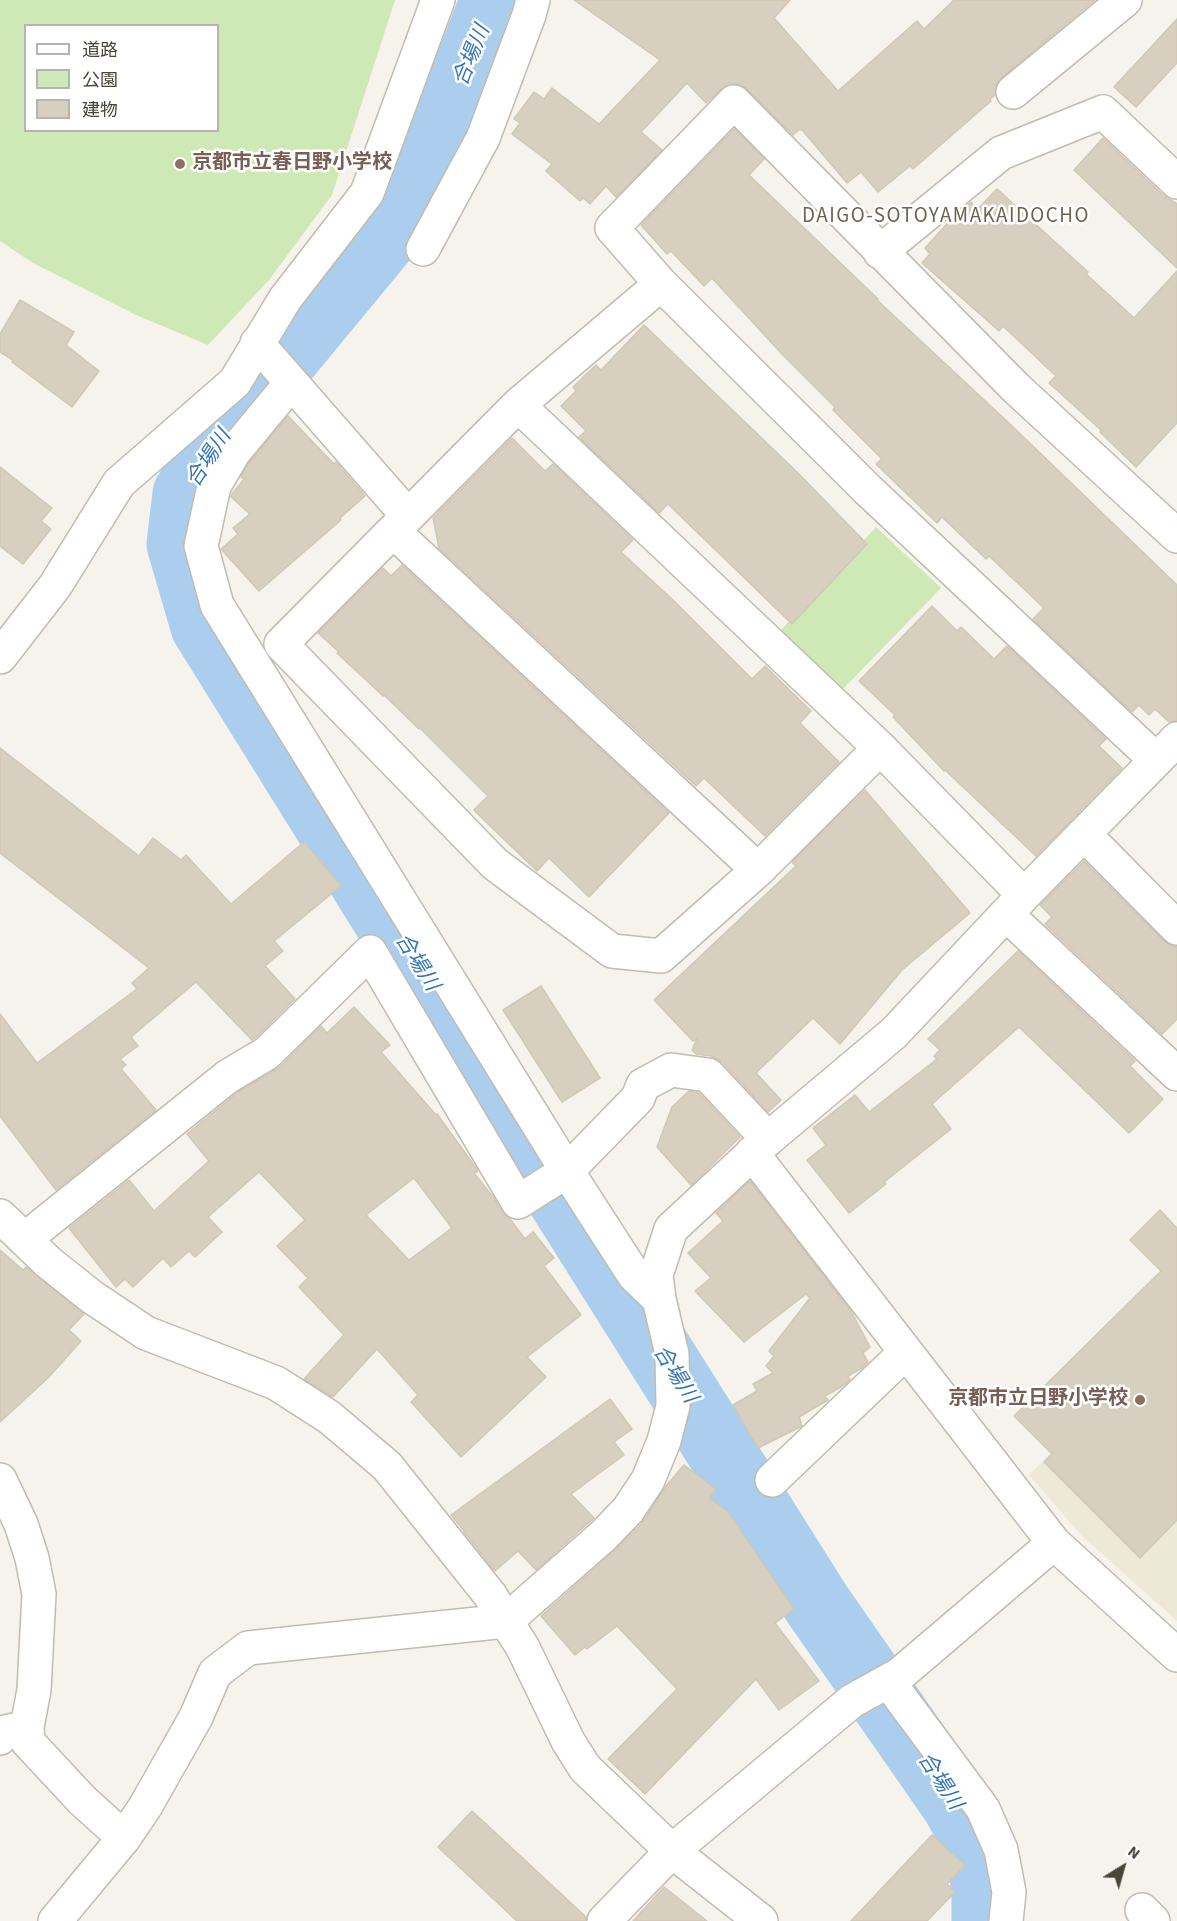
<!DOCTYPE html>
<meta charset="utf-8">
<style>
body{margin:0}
#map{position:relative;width:1177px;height:1921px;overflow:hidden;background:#f5f3ec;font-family:"Source Sans 3","Noto Sans JP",sans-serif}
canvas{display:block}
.legend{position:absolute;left:24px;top:24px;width:195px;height:108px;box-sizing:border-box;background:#fff;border:2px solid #b7b4b0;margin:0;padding:8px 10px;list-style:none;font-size:18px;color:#4a4439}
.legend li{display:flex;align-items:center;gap:12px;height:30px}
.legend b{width:30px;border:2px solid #b7b4b0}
.north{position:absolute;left:1093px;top:1837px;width:60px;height:60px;-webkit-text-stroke:4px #fff;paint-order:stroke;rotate:37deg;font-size:16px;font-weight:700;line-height:24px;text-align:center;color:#4a4439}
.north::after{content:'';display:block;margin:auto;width:21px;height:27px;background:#4a4439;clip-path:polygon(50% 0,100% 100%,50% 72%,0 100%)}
</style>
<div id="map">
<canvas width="1177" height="1921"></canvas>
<ul class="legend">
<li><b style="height:8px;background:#fff"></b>道路</li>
<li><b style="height:16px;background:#cee8b6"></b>公園</li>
<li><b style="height:16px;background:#d7d0c1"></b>建物</li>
</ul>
<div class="north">N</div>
</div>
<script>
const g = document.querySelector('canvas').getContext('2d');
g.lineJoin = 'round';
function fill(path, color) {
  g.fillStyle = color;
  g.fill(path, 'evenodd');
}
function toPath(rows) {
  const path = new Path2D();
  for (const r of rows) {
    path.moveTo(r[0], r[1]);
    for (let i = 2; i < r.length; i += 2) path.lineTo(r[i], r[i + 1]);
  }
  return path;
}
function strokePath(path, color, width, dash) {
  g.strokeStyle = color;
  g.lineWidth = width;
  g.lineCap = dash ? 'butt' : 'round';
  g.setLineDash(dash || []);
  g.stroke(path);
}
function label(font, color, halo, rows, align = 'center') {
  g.font = font + ' "Source Sans 3","Noto Sans JP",sans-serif';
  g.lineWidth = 5;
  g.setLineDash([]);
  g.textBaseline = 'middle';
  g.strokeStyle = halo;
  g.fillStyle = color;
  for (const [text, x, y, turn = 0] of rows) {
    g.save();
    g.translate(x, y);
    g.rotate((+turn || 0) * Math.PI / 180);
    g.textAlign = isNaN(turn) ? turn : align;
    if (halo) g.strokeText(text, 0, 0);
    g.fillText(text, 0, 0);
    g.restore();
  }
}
const education = toPath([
 [1177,1325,1177,1621,1082,1536,1029,1475]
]);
const green = toPath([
 [0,0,395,0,332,195,269,280,208,345,136,315,33,263,0,241],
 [26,26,218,26,218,130,26,130],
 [876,527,941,588,842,690,780,631]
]);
const river = toPath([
 [495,0,418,196,242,409,187,494,181,544,205,626,501,1102,817,1604,956,1804,970,1830,982,1861,986,1892,986,1921]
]);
const building = toPath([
 [574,0,790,0,774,18,838,91,917,21,924,29,954,0,1095,0,1001,78,996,85,995,95,990,99,991,101,913,169,910,166,878,192,861,172,847,183,803,131,800,129,793,135,747,89,739,84,728,84,721,89,706,103,687,83,641,132,662,150,616,197,606,186,590,204,583,198,580,201,546,171,552,164,512,134,520,123,514,119,534,92,544,99,552,88,599,124,660,60,574,0],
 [1177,19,1177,63,1136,107,1114,87,1177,19],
 [734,129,764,159,749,175,878,299,877,300,1011,425,1177,585,1177,721,1169,722,1155,709,1149,715,1139,705,1132,712,1033,619,1044,608,989,556,986,559,942,517,937,523,876,464,882,459,833,410,835,407,781,353,712,278,704,286,671,251,667,254,641,225,734,129],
 [1103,138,1164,196,1177,204,1177,268,1074,170,1103,138],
 [997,189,1088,272,1086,274,1134,318,1177,271,1177,423,1136,467,1100,432,1101,430,1049,383,1056,376,1003,326,999,331,922,263,930,254,925,248,955,215,971,202,977,210,997,189],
 [20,300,74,332,66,345,99,371,72,407,12,362,13,360,0,352,0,334,20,300],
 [644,325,799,474,867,544,792,624,668,504,659,513,579,437,586,431,561,406,576,391,573,387,596,365,601,370,644,325],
 [288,416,334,464,336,462,365,496,340,518,341,520,259,591,221,549,238,534,233,528,250,514,231,497,232,494,244,479,241,477,249,463,288,416],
 [512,438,545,471,553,464,633,540,621,552,674,601,752,679,765,666,811,711,800,723,839,762,765,836,704,778,696,786,439,548,433,518,512,438],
 [0,467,52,508,41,521,51,529,23,564,0,546,0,467],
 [402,565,669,813,589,897,549,858,537,871,489,825,474,810,488,796,420,728,419,729,384,695,383,696,337,653,339,652,318,633,383,568,391,576,402,565],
 [932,606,957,631,961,627,994,659,1007,646,1106,739,1099,746,1122,768,1036,856,945,770,944,771,893,717,895,715,859,681,932,606],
 [0,748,139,856,153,838,181,860,186,855,231,904,304,842,341,886,274,941,283,951,265,966,295,999,255,1038,252,1040,196,982,131,1037,138,1046,120,1059,126,1065,121,1069,156,1110,56,1190,0,1116,0,1014,37,1063,137,989,132,983,149,968,0,853,0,748],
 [865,790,970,913,902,970,840,1044,813,1018,756,1073,781,1100,768,1112,722,1062,711,1056,696,1054,692,1050,697,1039,693,1041,654,1000,796,866,792,862,865,790],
 [1084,861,1164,941,1172,946,1177,946,1177,1019,1162,1034,1045,924,1052,917,1040,905,1084,861],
 [1018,951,1135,1061,1130,1066,1163,1099,1129,1133,1019,1027,932,1104,951,1129,884,1182,886,1184,849,1213,807,1160,826,1145,813,1128,855,1095,869,1112,937,1059,934,1056,940,1050,928,1039,1018,951],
 [541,986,600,1078,562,1102,503,1010,541,986],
 [354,1007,390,1045,381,1052,436,1115,437,1114,476,1168,478,1171,474,1173,493,1197,502,1212,510,1219,525,1239,533,1232,554,1258,544,1266,581,1315,527,1357,546,1377,461,1457,411,1402,418,1395,377,1349,333,1397,304,1379,344,1335,299,1287,308,1278,277,1246,305,1220,259,1172,208,1217,222,1232,195,1257,189,1251,171,1267,163,1258,133,1287,125,1279,116,1287,69,1228,129,1180,154,1211,209,1161,187,1134,238,1092,280,1067,321,1026,327,1033,354,1007],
 [414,1178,452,1228,409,1260,366,1215,414,1178],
 [689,1091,699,1093,740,1137,691,1185,657,1147,672,1107,689,1091],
 [750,1181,851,1311,870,1347,864,1352,861,1349,868,1362,862,1368,848,1376,850,1380,844,1385,825,1396,828,1400,799,1417,802,1426,758,1448,733,1405,757,1391,753,1384,773,1373,766,1366,774,1356,769,1351,810,1298,806,1294,744,1342,695,1291,711,1278,688,1253,723,1221,716,1213,750,1181],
 [1160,1210,1177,1228,1177,1520,1140,1558,1044,1462,1052,1454,1014,1416,1161,1271,1130,1240,1160,1210],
 [0,1250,23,1270,26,1267,84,1314,69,1330,81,1341,48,1378,0,1422,0,1250],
 [610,1399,632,1429,614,1442,624,1455,571,1494,594,1518,536,1570,518,1551,495,1571,464,1532,465,1532,451,1515,610,1399],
 [684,1465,716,1489,709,1498,728,1512,794,1609,775,1623,819,1681,779,1710,756,1679,645,1794,608,1759,677,1689,617,1626,587,1649,585,1647,575,1655,541,1616,615,1550,642,1523,666,1486,684,1465],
 [472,1811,586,1917,586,1921,517,1921,438,1847,472,1811],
 [932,1835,965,1865,947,1884,955,1892,927,1921,851,1921,932,1835],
 [664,1887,707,1921,633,1921,664,1887]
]);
const minor = toPath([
 [1013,92,1125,0],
 [423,249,483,138,529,15,533,0],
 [880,252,1001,153,1103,112,1177,182],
 [661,284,868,490,1156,760],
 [257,343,408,516],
 [291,383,234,452,214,486,201,546,217,605,567,1171,634,1275,659,1299],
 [518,405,880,748,1024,895],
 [393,531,758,870],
 [0,657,55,586,119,483,235,382,285,299,367,193,438,0],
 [880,748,758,870,661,956,612,951,495,864,281,644,518,405,661,284,612,228,734,102,1017,389,1177,536],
 [1084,834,1177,928],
 [1006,914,1177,1074],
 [752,1153,1054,1543,1177,1655],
 [0,1216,48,1262,92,1297,146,1333,276,1383,329,1417,387,1466,490,1595,523,1648,568,1741,585,1768,672,1851,761,1921],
 [25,1239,227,1077,267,1053,370,952,518,1202,567,1171,638,1098,643,1085,671,1070,708,1075,768,1139],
 [0,1480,21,1524,32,1558,39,1594,34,1690,27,1727,28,1742,82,1800,124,1838],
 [772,1480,906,1352],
 [888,1681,983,1809,1001,1850,1009,1892,1006,1921],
 [0,1738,5,1732,27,1727],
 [1142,1910,1153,1921],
 [55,1921,124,1838,145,1807,196,1717,215,1673,248,1648,506,1621,603,1536,628,1510,648,1480,664,1441,673,1406,672,1354,659,1299,656,1275,671,1229,768,1139,894,1033,1024,895,1177,739],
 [604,1921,672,1851,852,1701,899,1675,1054,1543]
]);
const markers = [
 [180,164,6,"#8d6e63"],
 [1140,1400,6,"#8d6e63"]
];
const educationNames = [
 ["京都市立春日野小学校",192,164],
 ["京都市立日野小学校",1128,1400,"right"]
];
const waterNames = [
 ["合場川",473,56,-68],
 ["合場川",210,459,-57],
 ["合場川",416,963,58],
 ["合場川",674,1375,58],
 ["合場川",939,1782,57]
];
const neighbourhoodNames = [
 ["DAIGO-SOTOYAMAKAIDOCHO",946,217]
];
fill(education, '#eee9d6');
fill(green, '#cee8b6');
strokePath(river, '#abceef', 69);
fill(building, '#d7d0c1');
strokePath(building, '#d1c8b4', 1.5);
strokePath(minor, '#c1bcae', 36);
strokePath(minor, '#fff', 33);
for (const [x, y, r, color] of markers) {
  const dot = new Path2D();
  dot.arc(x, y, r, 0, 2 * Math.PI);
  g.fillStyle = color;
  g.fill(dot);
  strokePath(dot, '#fff', 2);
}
label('bold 20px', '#785e54', '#fff', educationNames, 'left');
label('italic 21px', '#3475b4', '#fff', waterNames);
g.letterSpacing = '1.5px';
label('21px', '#6c6351', '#fff', neighbourhoodNames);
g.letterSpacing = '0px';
</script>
